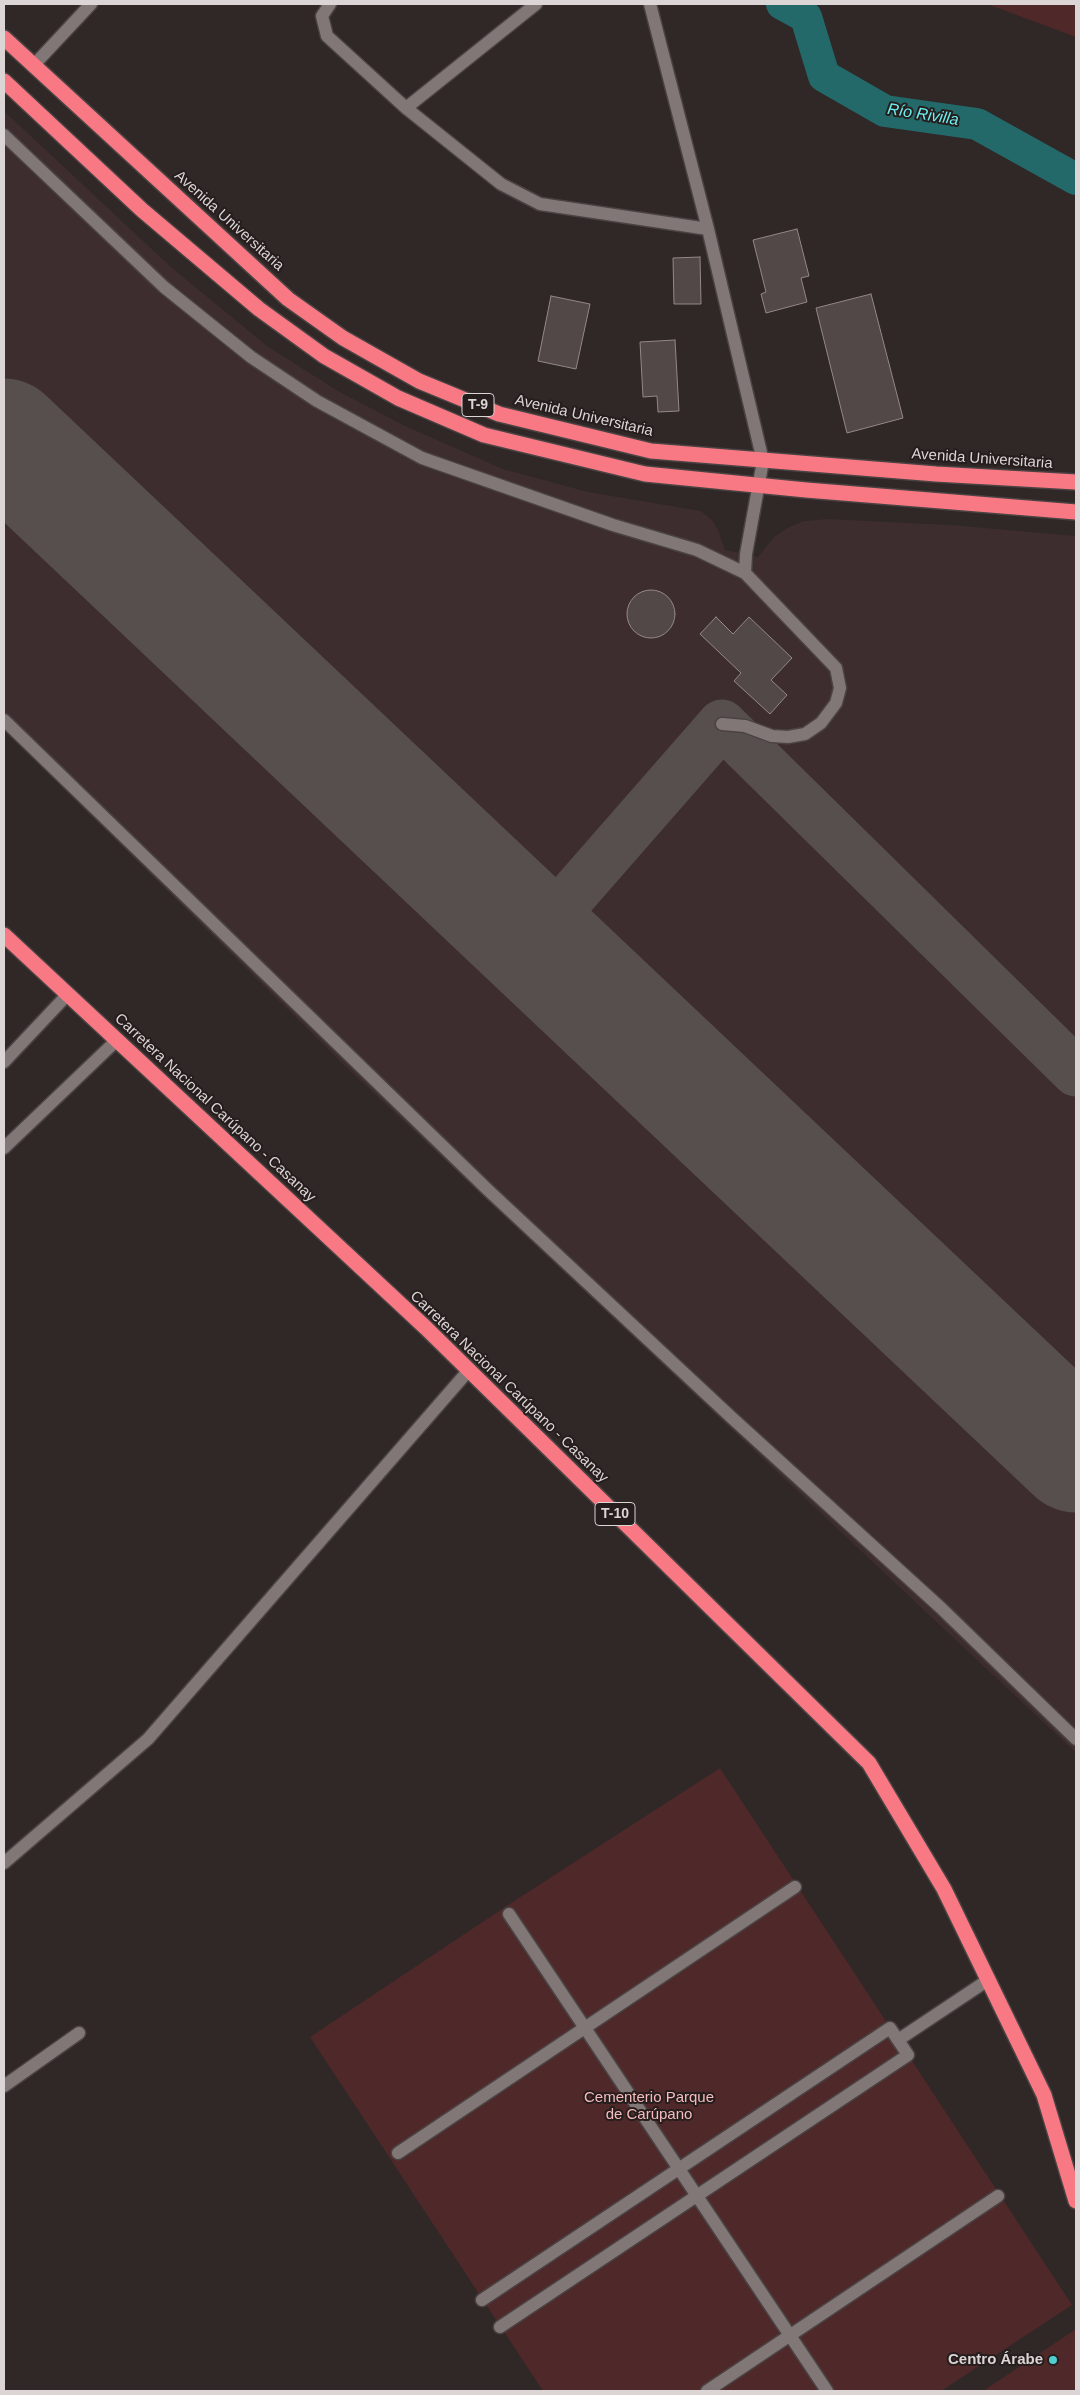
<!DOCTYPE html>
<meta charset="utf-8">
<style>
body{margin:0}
#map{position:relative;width:1080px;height:2395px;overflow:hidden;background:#302727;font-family:Arial,sans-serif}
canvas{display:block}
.frame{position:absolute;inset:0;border:5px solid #dbd5d5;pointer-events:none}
</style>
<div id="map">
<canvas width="1080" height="2395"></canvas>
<div class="frame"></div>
</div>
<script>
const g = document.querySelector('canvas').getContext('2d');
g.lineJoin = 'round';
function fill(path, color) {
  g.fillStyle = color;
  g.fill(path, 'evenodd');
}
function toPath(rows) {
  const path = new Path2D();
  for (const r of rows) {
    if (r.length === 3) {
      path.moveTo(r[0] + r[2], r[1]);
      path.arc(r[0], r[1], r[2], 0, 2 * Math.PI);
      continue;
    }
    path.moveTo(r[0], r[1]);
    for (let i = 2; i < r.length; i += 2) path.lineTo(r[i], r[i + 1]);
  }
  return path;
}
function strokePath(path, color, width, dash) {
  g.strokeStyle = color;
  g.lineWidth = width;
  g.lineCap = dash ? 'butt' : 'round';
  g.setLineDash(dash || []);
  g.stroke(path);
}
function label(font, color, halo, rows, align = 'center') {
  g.font = font + ' Arial,sans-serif';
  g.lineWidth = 4;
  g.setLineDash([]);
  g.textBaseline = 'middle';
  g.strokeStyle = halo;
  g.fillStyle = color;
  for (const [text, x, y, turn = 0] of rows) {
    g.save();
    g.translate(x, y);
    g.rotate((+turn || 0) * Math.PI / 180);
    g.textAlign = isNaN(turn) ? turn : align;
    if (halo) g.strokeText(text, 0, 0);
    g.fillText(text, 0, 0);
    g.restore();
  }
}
const built = toPath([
 [4,111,171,267,267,346,338,391,405,426,503,469,588,492,701,511,712,520,718,530,725,550,758,557,774,537,787,528,804,521,827,519,951,525,1076,536,1076,1753,348,1069,4,730]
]);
const green = toPath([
 [987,4,1076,4,1076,37],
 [720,1768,1072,2305,941,2391,543,2391,310,2037,505,1907],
 [1076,2329,1076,2391,983,2391]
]);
const river = toPath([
 [782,4,806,17,824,76,885,111,977,124,1076,179]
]);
const taxiway = toPath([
 [534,939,722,724,1076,1072],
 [1061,1438,1076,1440]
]);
const runway = toPath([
 [4,439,1076,1452]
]);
const building = toPath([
 [797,229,809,276,801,278,807,302,766,313,761,294,766,292,753,240,797,229],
 [700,257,701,304,674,304,673,258,700,257],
 [871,294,903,418,847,433,816,308,871,294],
 [551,296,590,304,576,369,538,361,551,296],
 [675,340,679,411,658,412,657,396,643,397,640,342,675,340],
 [651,614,24],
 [716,617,733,634,749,617,792,658,771,680,787,695,770,714,734,681,741,673,700,634,716,617]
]);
const minor = toPath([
 [330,4,322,16,327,36,406,108,501,184,540,204,708,229],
 [650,4,708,229,763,461,746,554,745,573,836,668,840,688,836,703,821,723,805,734,788,737,772,736,745,726,722,724],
 [33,66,91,4],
 [406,108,536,4],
 [4,135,164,287,251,357,317,401,422,458,613,525,697,550,745,573],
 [4,720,488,1190,731,1417,941,1608,1076,1739],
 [4,1062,68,994],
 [4,1148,117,1040],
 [4,1863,148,1739,469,1370],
 [509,1914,827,2391],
 [898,2040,988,1980],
 [4,2086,79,2033],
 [398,2153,795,1887],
 [482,2300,890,2028,908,2055,500,2327],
 [707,2391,998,2196]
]);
const highway = toPath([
 [4,38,288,299,343,338,419,381,499,414,651,451,936,474,1076,482],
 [4,81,142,210,259,309,324,356,398,398,484,435,645,474,806,490,1076,512],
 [4,935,426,1328,869,1763,944,1889,1044,2095,1076,2201]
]);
const markers = [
 [1053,2360,5,"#52cdcf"]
];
const shields = [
 [478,405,32],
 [615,1514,40]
];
const shieldNames = [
 ["T-9",478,405],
 ["T-10",615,1514]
];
const streetNames = [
 ["Avenida Universitaria",229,221,42],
 ["Avenida Universitaria",584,416,13],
 ["Avenida Universitaria",982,459,4],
 ["Carretera Nacional Carúpano - Casanay",215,1108,43],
 ["Carretera Nacional Carúpano - Casanay",509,1387,44]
];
const parkNames = [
 ["Cementerio Parque",649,2098],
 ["de Carúpano",649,2115]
];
const poiNames = [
 ["Centro Árabe",1043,2360]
];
const waterNames = [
 ["Río Rivilla",923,115,9]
];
fill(built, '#3d2d2e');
fill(green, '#4f282a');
strokePath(river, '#23696a', 32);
strokePath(taxiway, '#574e4e', 49);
strokePath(runway, '#574e4e', 121);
fill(building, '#524848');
strokePath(building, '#948888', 1);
strokePath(minor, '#4b4343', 15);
strokePath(highway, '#4b4343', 18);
strokePath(minor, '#827777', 12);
strokePath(highway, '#f87983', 15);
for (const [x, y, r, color] of markers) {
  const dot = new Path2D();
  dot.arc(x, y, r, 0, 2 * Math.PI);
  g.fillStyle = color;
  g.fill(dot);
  strokePath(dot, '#261d1d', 2);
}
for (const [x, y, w] of shields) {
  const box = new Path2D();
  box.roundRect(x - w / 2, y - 11.5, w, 23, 4);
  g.fillStyle = '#261d1d';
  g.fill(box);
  strokePath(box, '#dbd5d5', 1);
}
label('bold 14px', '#dbd5d5', null, shieldNames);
label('15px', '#dbd5d5', '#261d1d', streetNames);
label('15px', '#f7bbbd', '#261d1d', parkNames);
label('bold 15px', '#dbd5d5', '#261d1d', poiNames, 'right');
label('italic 16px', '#6beef0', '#261d1d', waterNames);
</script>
